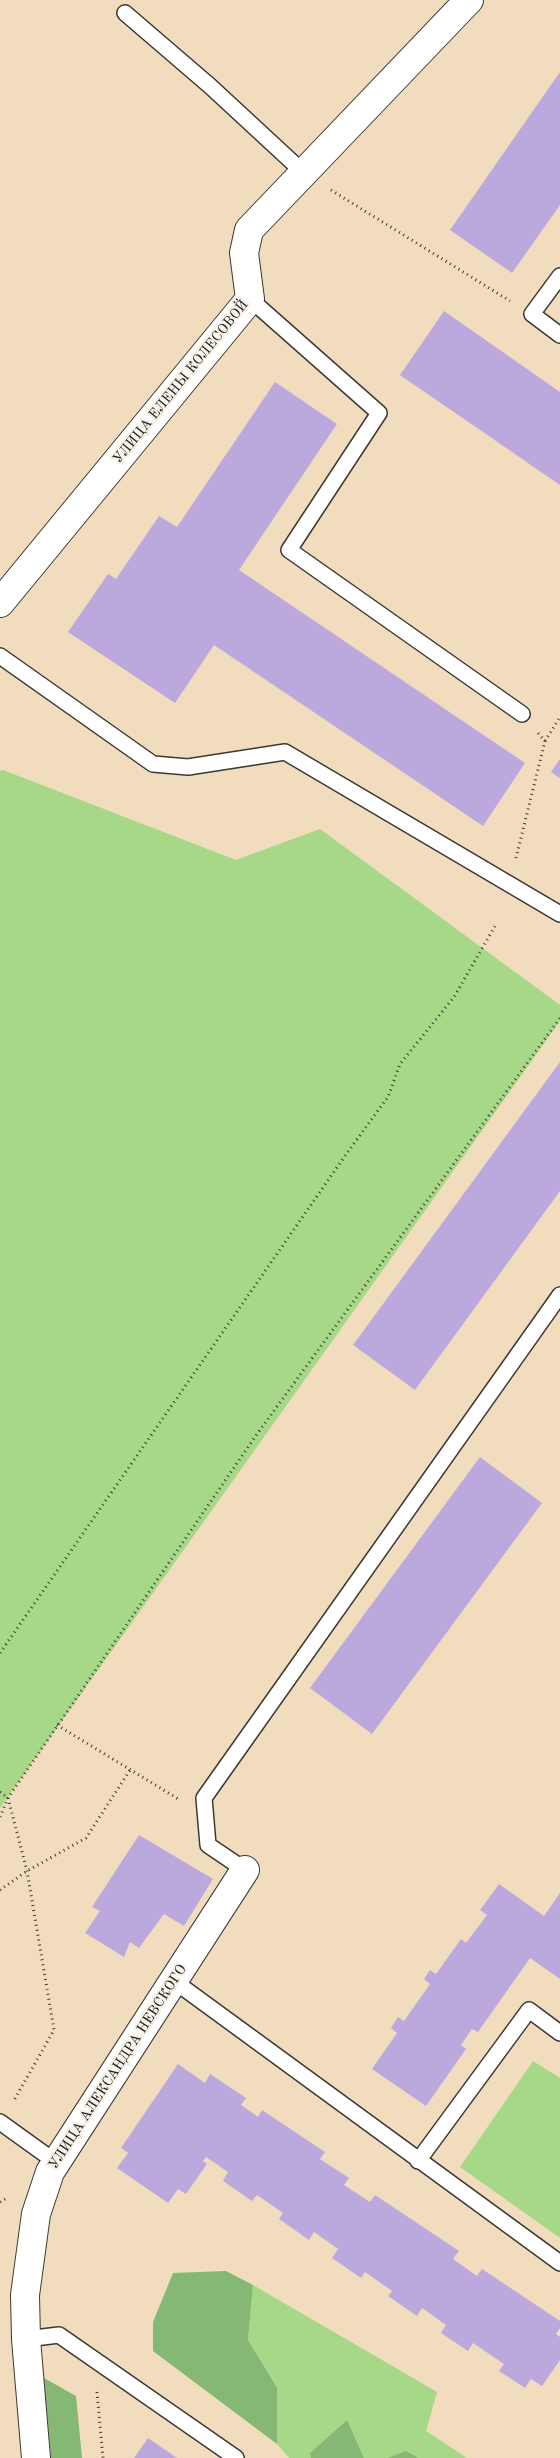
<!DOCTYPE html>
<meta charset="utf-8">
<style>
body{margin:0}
canvas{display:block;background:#f2dcbe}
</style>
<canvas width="560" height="2458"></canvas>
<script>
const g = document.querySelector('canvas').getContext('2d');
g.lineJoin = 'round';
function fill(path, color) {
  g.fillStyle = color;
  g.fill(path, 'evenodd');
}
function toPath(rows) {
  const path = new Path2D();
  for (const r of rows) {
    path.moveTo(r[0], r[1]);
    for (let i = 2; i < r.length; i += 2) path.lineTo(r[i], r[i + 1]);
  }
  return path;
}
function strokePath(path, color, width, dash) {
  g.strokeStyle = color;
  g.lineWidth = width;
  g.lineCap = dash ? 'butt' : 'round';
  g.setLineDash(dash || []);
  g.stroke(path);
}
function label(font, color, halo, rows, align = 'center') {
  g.font = font + ' "Old Standard TT",serif';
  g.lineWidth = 5;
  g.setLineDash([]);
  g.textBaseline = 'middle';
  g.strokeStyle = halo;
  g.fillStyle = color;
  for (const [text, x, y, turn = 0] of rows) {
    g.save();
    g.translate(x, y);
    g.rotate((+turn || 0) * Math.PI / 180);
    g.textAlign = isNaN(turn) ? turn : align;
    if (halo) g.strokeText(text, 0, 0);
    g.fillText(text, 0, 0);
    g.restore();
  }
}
const green = toPath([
 [3,770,236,860,320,829,560,1005,560,1021,0,1808,0,771],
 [533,2061,560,2078,560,2238,460,2167],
 [253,2285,437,2392,426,2431,467,2458,419,2458,406,2451,387,2458,364,2458,347,2420,310,2453,311,2458,289,2458,277,2444,277,2386,248,2340]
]);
const forest = toPath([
 [226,2271,253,2285,248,2340,277,2387,277,2444,153,2351,153,2322,173,2273],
 [44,2378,76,2396,82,2458,51,2458],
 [347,2420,364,2458,311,2458,310,2453],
 [406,2451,419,2458,387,2458]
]);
const building = toPath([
 [560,72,560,205,512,273,450,230],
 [444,311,560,392,560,485,400,375],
 [275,382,337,424,239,570,525,763,483,826,214,645,175,703,68,632,108,574,116,579,159,516,177,527],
 [560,759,560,778,551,772],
 [560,1062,560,1191,415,1390,353,1345],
 [480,1457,542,1503,372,1734,310,1688],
 [139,1835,213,1879,184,1926,164,1914,139,1948,130,1942,124,1957,85,1933,100,1911,92,1907],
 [499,1884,544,1916,560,1893,560,1979,530,1958,478,2032,472,2029,461,2045,466,2049,426,2106,372,2069,397,2033,391,2028,398,2017,404,2021,430,1984,424,1979,430,1970,436,1974,461,1939,466,1943,487,1915,480,1910],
 [178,2064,205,2083,210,2074,246,2098,241,2105,258,2117,262,2110,325,2152,320,2159,349,2178,344,2185,370,2202,375,2195,459,2251,453,2259,477,2276,482,2269,560,2321,560,2328,556,2334,560,2337,560,2360,542,2386,531,2379,525,2388,499,2371,504,2364,473,2343,468,2351,441,2333,446,2325,422,2308,417,2316,388,2296,392,2291,365,2272,361,2278,332,2258,338,2249,314,2232,309,2240,279,2219,283,2213,257,2195,252,2201,223,2181,228,2172,206,2157,203,2161,207,2164,186,2194,178,2189,168,2203,117,2168,128,2153,121,2148],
 [148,2438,177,2458,134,2458]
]);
const path = toPath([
 [331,190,510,301],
 [545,741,560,717],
 [516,858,545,741,538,733],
 [0,1653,347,1153,388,1097,400,1064,454,997,495,926],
 [57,1725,180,1800],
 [0,1792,8,1798,27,1871,54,2030,13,2102],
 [0,1817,8,1798,257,1434,560,1018],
 [0,1890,27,1871,86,1838,130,1770],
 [0,2202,7,2198],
 [97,2392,103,2458]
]);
const service = toPath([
 [125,13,210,86,304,173],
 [560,276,532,314,560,335],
 [250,299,379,413,289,550,522,714],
 [0,656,153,764,188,767,285,752,560,914],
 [245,1870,208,1845,204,1798,560,1295],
 [174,1981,560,2263],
 [0,2122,57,2163],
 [418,2161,529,2010,560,2033],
 [26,2339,59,2335,236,2458]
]);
const minor = toPath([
 [0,603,250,299,244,253,249,230,469,0],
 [36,2458,26,2339,25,2295,36,2214,50,2172,245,1870]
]);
const streetNames = [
 ["УЛИЦА ЕЛЕНЫ КОЛЕСОВОЙ",181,382,-51],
 ["УЛИЦА АЛЕКСАНДРА НЕВСКОГО",118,2067,-57]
];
fill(green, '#a7d887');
fill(forest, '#85b874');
fill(building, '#bba9de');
strokePath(service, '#3c3934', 18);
strokePath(minor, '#3c3934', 30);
strokePath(path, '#3c3934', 3, [1, 4]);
strokePath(service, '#fff', 15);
strokePath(minor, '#fff', 28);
label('14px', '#1c1c1c', '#f7f3e8', streetNames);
</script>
